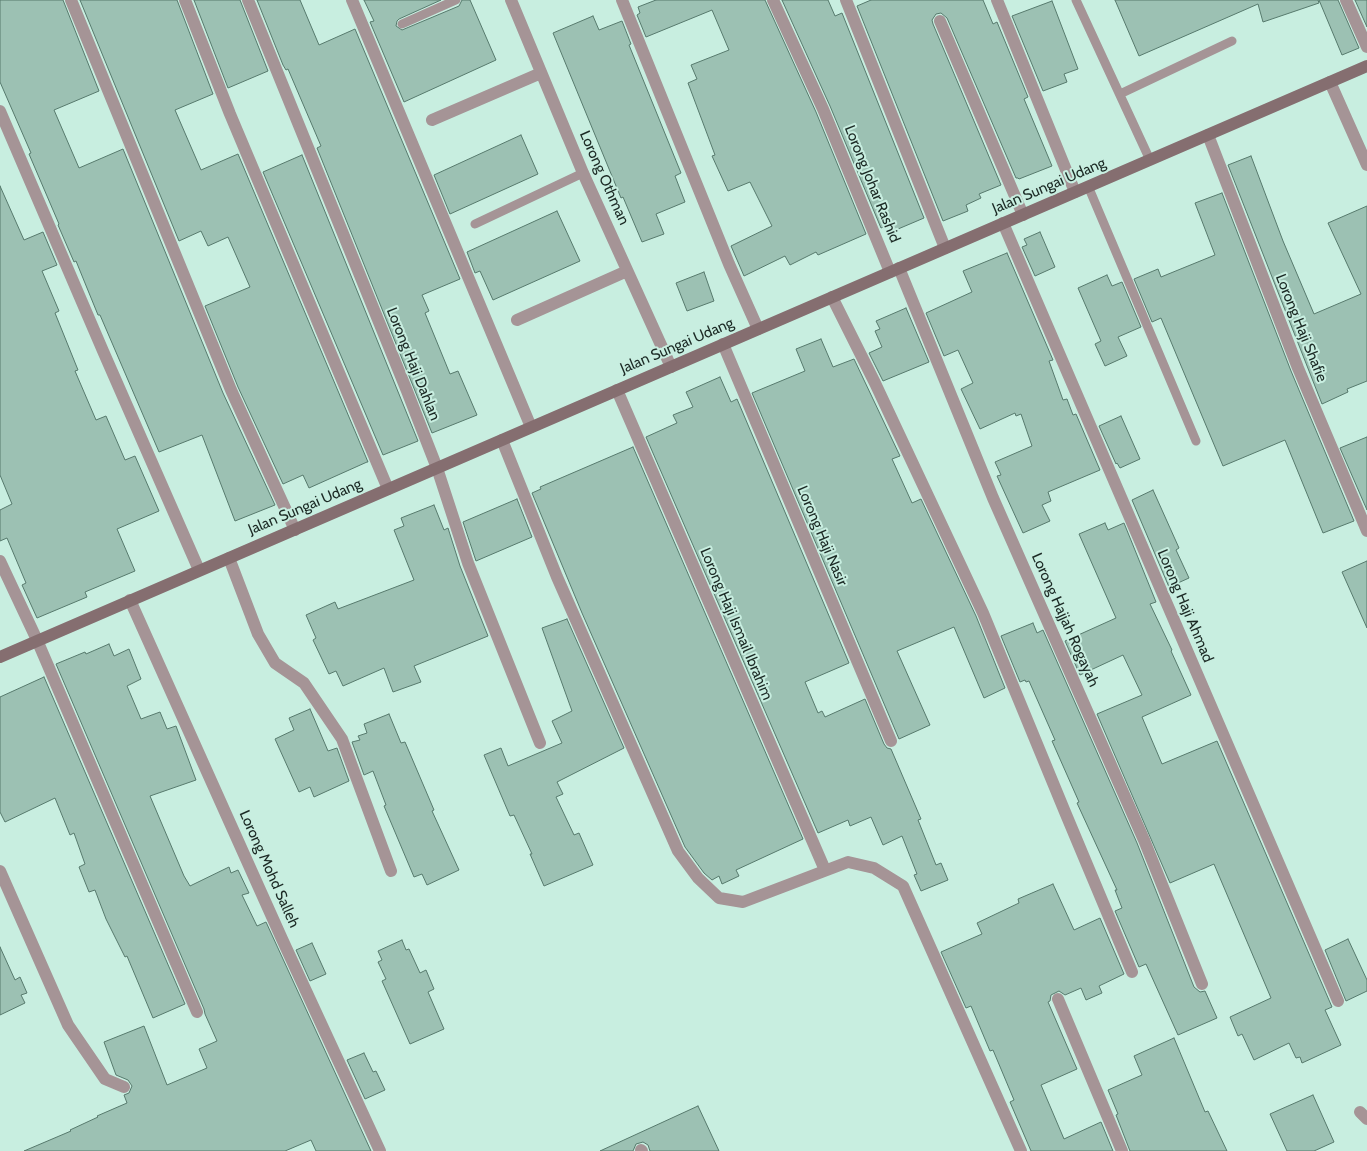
<!DOCTYPE html>
<style>
body{margin:0}
canvas{display:block;background:#c8eee0}
</style>
<canvas width="1367" height="1151"></canvas>
<script>
const g = document.querySelector('canvas').getContext('2d');
g.lineJoin = 'round';
function fill(path, color) {
  g.fillStyle = color;
  g.fill(path, 'evenodd');
}
function toPath(rows) {
  const path = new Path2D();
  for (const r of rows) {
    path.moveTo(r[0], r[1]);
    for (let i = 2; i < r.length; i += 2) path.lineTo(r[i], r[i + 1]);
  }
  return path;
}
function strokePath(path, color, width, dash) {
  g.strokeStyle = color;
  g.lineWidth = width;
  g.lineCap = dash ? 'butt' : 'round';
  g.setLineDash(dash || []);
  g.stroke(path);
}
function label(font, color, halo, rows, align = 'center') {
  g.font = font + ' Cabin,sans-serif';
  g.lineWidth = 4;
  g.setLineDash([]);
  g.textBaseline = 'middle';
  g.strokeStyle = halo;
  g.fillStyle = color;
  for (const [text, x, y, turn = 0] of rows) {
    g.save();
    g.translate(x, y);
    g.rotate((+turn || 0) * Math.PI / 180);
    g.textAlign = isNaN(turn) ? turn : align;
    if (halo) g.strokeText(text, 0, 0);
    g.fillText(text, 0, 0);
    g.restore();
  }
}
const building = toPath([
 [0,0,63,0,99,91,54,110,79,168,123,149,223,393,275,505,235,521,202,435,159,452,100,315,98,315,76,261,74,262,58,225,59,224,29,154,31,153,0,82,0,0],
 [80,0,177,0,213,94,175,110,201,170,238,154,368,462,367,462,309,488,303,475,283,484,238,387,205,306,250,287,228,237,208,246,201,231,179,241,80,0],
 [194,0,240,0,268,71,228,88,194,0],
 [257,0,300,0,319,45,355,29,460,279,422,295,429,311,425,313,450,374,458,371,477,415,432,433,317,148,321,146,288,69,286,70,283,65,257,0],
 [364,0,441,0,399,19,397,21,396,26,402,30,459,6,462,0,470,0,496,60,404,102,370,22,374,21,364,0],
 [656,0,765,0,816,112,866,234,818,255,816,252,790,265,785,256,744,276,731,246,772,226,750,182,728,191,712,156,715,155,688,83,697,79,691,65,729,50,712,10,646,37,637,15,640,13,638,7,656,0],
 [782,0,828,0,835,16,842,13,924,218,891,232,888,225,881,228,830,106,782,0],
 [871,0,983,0,993,24,997,22,1028,97,1024,99,1052,166,1019,179,1018,178,1016,178,947,18,941,13,936,14,932,20,933,24,1001,185,979,194,981,198,966,205,968,211,943,221,857,6,871,0],
 [1115,0,1318,0,1319,3,1263,22,1258,4,1139,56,1115,0],
 [1319,0,1338,0,1359,48,1342,55,1319,0],
 [1355,0,1367,0,1367,27,1355,0],
 [1052,1,1078,69,1064,74,1067,82,1043,91,1012,16,1052,1],
 [593,16,599,30,622,21,631,44,629,45,681,173,675,176,685,202,656,214,664,234,642,242,623,197,621,198,553,33,593,16],
 [521,135,538,174,450,214,434,175,521,135],
 [302,155,418,441,383,455,263,172,302,155],
 [1251,156,1283,241,1314,314,1361,294,1328,223,1367,206,1367,381,1347,389,1348,392,1322,404,1228,165,1251,156],
 [0,186,24,240,43,232,57,265,42,271,59,311,55,313,78,370,75,371,96,420,106,416,125,460,135,456,159,511,117,529,135,571,85,592,87,597,37,618,22,585,26,583,7,538,0,541,0,510,12,504,0,475,0,186],
 [1222,193,1291,371,1354,521,1323,533,1285,440,1223,466,1161,318,1152,322,1134,279,1158,269,1161,277,1215,255,1195,203,1222,193],
 [557,211,580,261,493,300,480,271,475,273,467,252,557,211],
 [1040,232,1055,267,1035,276,1022,247,1027,245,1024,239,1040,232],
 [1007,253,1053,360,1049,361,1063,400,1067,399,1073,415,1076,414,1100,470,1048,492,1051,501,1042,505,1050,521,1023,533,997,476,1001,475,995,462,1032,446,1021,414,1016,416,1015,413,980,429,961,389,973,383,958,350,944,356,926,313,972,292,963,271,1007,253],
 [704,272,714,301,687,311,676,283,704,272],
 [1107,275,1112,286,1122,282,1141,327,1118,337,1127,356,1105,366,1095,344,1101,341,1078,288,1107,275],
 [906,308,929,362,883,381,869,353,882,347,875,331,880,329,876,321,906,308],
 [821,339,833,367,854,359,900,456,892,459,912,503,921,499,976,616,1005,688,984,698,954,627,897,651,930,725,899,739,752,393,805,371,796,349,821,339],
 [720,377,731,402,737,399,849,663,805,682,818,713,822,711,825,717,865,699,884,744,887,748,891,749,921,819,918,820,936,865,941,863,948,880,921,891,914,875,917,874,902,836,883,845,871,817,850,826,848,820,818,833,646,437,677,423,673,415,693,407,686,392,720,377],
 [1121,416,1140,459,1120,468,1117,463,1116,464,1099,426,1121,416],
 [1367,437,1367,510,1340,448,1367,437],
 [633,447,803,839,736,870,739,876,722,884,719,876,712,880,704,873,685,847,582,613,532,493,541,489,540,487,633,447],
 [1153,490,1179,548,1176,550,1189,578,1169,587,1132,500,1153,490],
 [517,499,532,537,476,561,463,522,517,499],
 [434,505,444,530,448,528,460,566,488,636,414,666,421,682,393,692,384,668,343,686,336,671,329,674,313,640,316,638,306,615,335,602,338,609,414,580,394,530,404,526,401,518,434,505],
 [1105,523,1108,530,1124,523,1156,602,1150,604,1172,650,1171,651,1191,695,1142,717,1162,764,1217,741,1332,1007,1325,1010,1341,1045,1302,1063,1300,1057,1296,1058,1289,1043,1254,1060,1242,1034,1238,1036,1230,1017,1271,998,1214,864,1170,883,1097,714,1142,695,1123,655,1080,675,1065,641,1116,618,1079,534,1105,523],
 [1367,561,1367,628,1342,572,1367,561],
 [567,619,624,748,557,782,563,794,556,797,574,835,579,833,593,865,544,886,530,854,532,854,514,815,510,816,484,755,501,748,508,766,562,743,552,721,572,711,542,628,567,619],
 [1033,623,1037,633,1043,630,1137,843,1194,987,1200,992,1205,991,1217,1018,1178,1035,1146,964,1139,967,1115,911,1122,908,1115,890,1117,890,1077,803,1079,802,1052,741,1055,740,1029,681,1026,682,1025,680,1020,682,1001,636,1033,623],
 [109,644,114,656,129,649,141,679,127,686,141,719,160,712,167,729,176,726,196,780,150,796,184,876,190,886,229,867,231,873,238,870,249,893,242,895,257,926,266,922,371,1151,316,1151,311,1140,285,1151,24,1151,71,1131,70,1130,98,1117,97,1116,127,1103,124,1095,129,1093,132,1086,128,1080,116,1075,104,1042,144,1026,167,1085,207,1068,199,1049,217,1041,205,1014,204,1009,56,664,85,652,86,654,109,644],
 [44,677,185,1004,153,1018,127,956,125,957,106,919,95,890,89,892,79,867,85,864,74,833,70,835,55,798,5,822,0,812,0,697,44,677],
 [310,709,328,751,337,748,349,781,314,797,310,787,299,792,275,739,294,730,289,718,310,709],
 [389,714,401,743,405,742,434,810,432,811,459,870,427,885,422,874,414,877,384,806,386,805,373,771,364,775,352,742,360,740,358,736,367,733,364,724,389,714],
 [1053,884,1074,930,1100,918,1124,974,1099,986,1102,993,1086,1000,1081,988,1065,995,1059,991,1051,995,1050,1001,1048,1002,1077,1069,1041,1085,1064,1139,1101,1122,1113,1151,1031,1151,1010,1102,1014,1100,993,1050,990,1051,971,1006,966,1008,941,952,982,934,977,923,1019,903,1018,899,1053,884],
 [1348,939,1367,980,1367,991,1346,1001,1325,950,1348,939],
 [402,940,406,950,409,949,420,973,426,970,434,989,428,992,444,1029,410,1044,382,981,386,979,378,962,382,960,378,951,402,940],
 [312,943,326,974,310,981,296,950,312,943],
 [0,947,15,980,20,977,27,993,21,995,25,1003,0,1015,0,947],
 [1174,1038,1205,1112,1208,1111,1227,1151,1130,1151,1116,1115,1118,1114,1108,1090,1142,1075,1134,1056,1174,1038],
 [364,1053,373,1072,376,1071,385,1090,365,1099,347,1060,364,1053],
 [1313,1095,1334,1142,1314,1151,1287,1151,1270,1114,1313,1095],
 [698,1106,719,1151,650,1151,648,1145,643,1142,636,1144,633,1151,600,1151,698,1106]
]);
const lane = toPath([
 [1076,0,1150,160],
 [402,24,456,0],
 [1120,94,1232,41],
 [1088,186,1196,441],
 [475,224,583,173]
]);
const street = toPath([
 [71,0,231,390,295,530],
 [185,0,230,114,388,489],
 [248,0,407,391,437,468,468,563,540,743],
 [352,0,531,427],
 [511,0,583,173,671,367],
 [622,0,729,264,758,329],
 [773,0,823,109,890,272],
 [846,0,945,248],
 [997,0,1075,192],
 [1346,0,1367,47],
 [940,21,1023,215],
 [1330,82,1367,165],
 [0,111,103,351,199,570],
 [432,120,541,73],
 [1208,135,1298,368,1367,531],
 [1003,223,1338,1001],
 [899,268,993,498,1144,840,1202,984],
 [832,297,875,383,983,613,1065,812,1132,972],
 [517,320,627,271],
 [723,344,891,741],
 [617,390,825,870],
 [502,440,557,577,678,851,698,878,719,898,743,902,848,862,874,868,903,886,1021,1151],
 [229,558,258,634,275,663,304,683,342,739,391,871],
 [0,561,37,640,197,1012],
 [130,600,282,939,380,1151],
 [0,871,68,1025,105,1079,124,1087],
 [1058,999,1122,1151],
 [1360,1112,1367,1119],
 [641,1150,642,1151]
]);
const secondary = toPath([
 [0,657,1367,66]
]);
const streetNames = [
 ["Lorong Othman",604,178,66],
 ["Lorong Johar Rashid",872,184,68],
 ["Jalan Sungai Udang",1049,186,-23],
 ["Lorong Haji Shafie",1301,328,68],
 ["Jalan Sungai Udang",677,346,-23],
 ["Lorong Haji Dahlan",413,364,68],
 ["Jalan Sungai Udang",305,507,-23],
 ["Lorong Haji Nasir",822,536,67],
 ["Lorong Haji Ahmad",1185,606,67],
 ["Lorong Hajjah Rogayah",1065,620,66],
 ["Lorong Haji Ismail Ibrahim",736,624,67],
 ["Lorong Mohd Salleh",269,869,66]
];
fill(building, '#9cc1b3');
strokePath(building, '#577a6d', 1);
strokePath(lane, '#a59496', 9);
strokePath(street, '#a59496', 12);
strokePath(secondary, '#856e70', 12);
label('15px', '#1b2924', '#c8eee0', streetNames);
</script>
